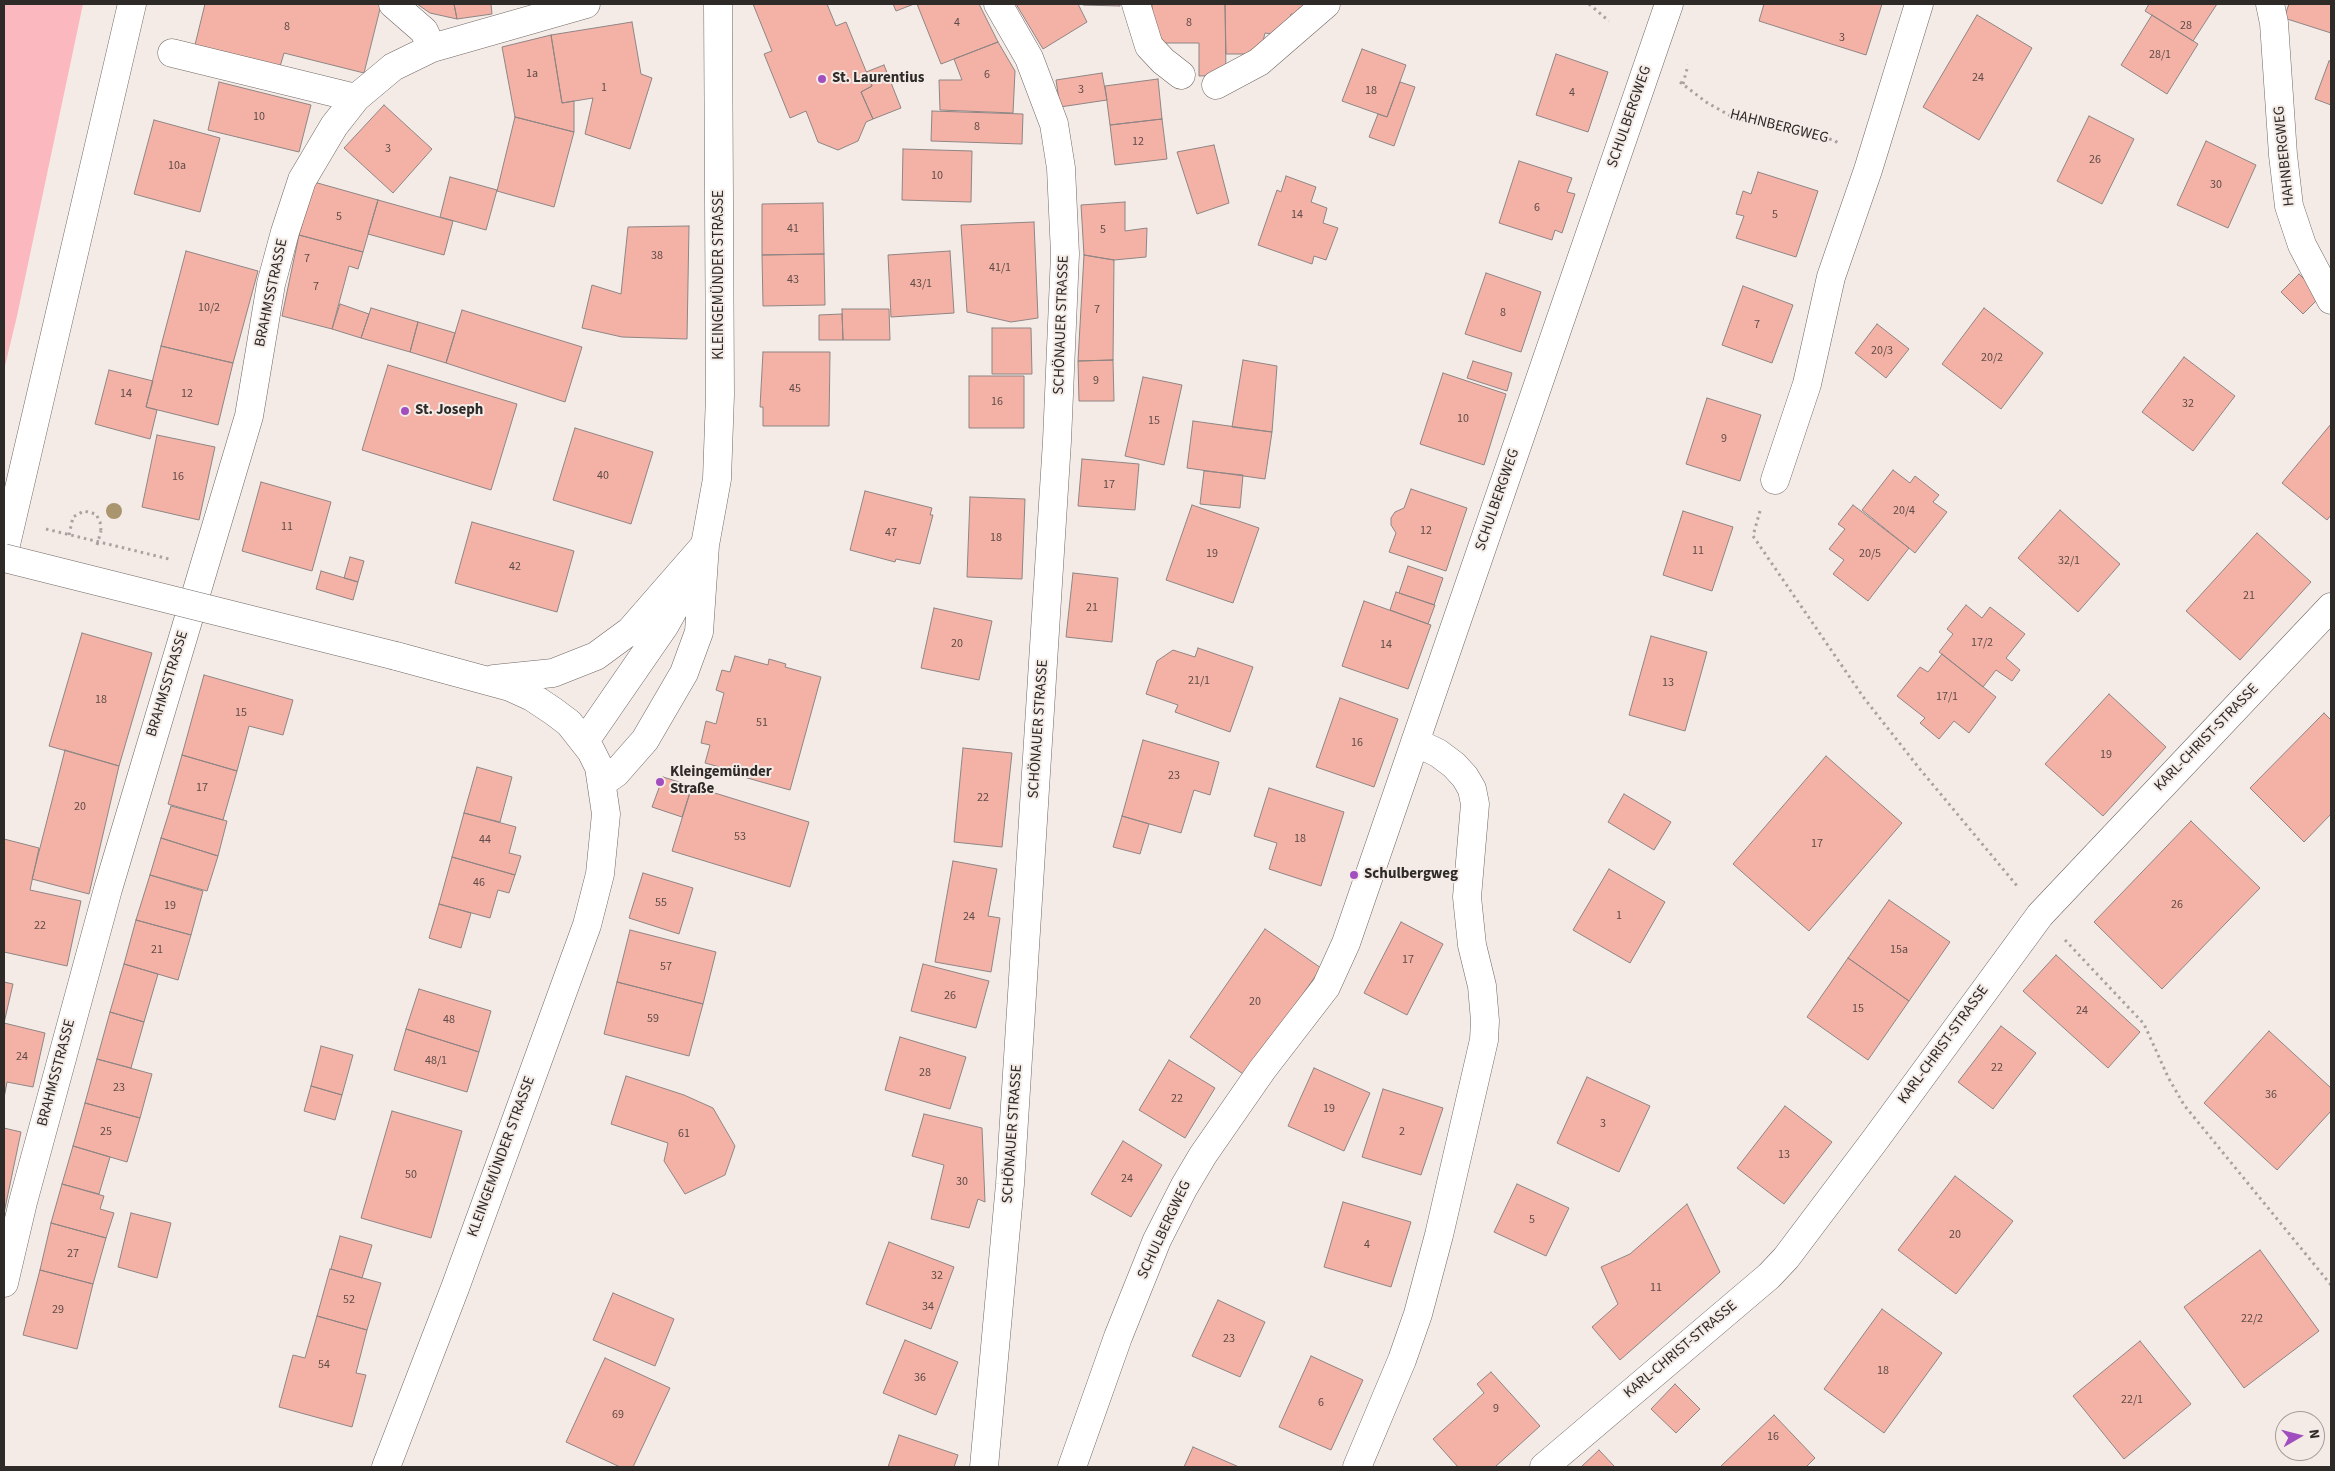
<!DOCTYPE html>
<meta charset="utf-8">
<style>
body{margin:0}
#map{position:relative;width:2335px;height:1471px;overflow:hidden;background:#f4ebe7;font-family:"Source Sans 3",sans-serif}
canvas{display:block}
.frame{position:absolute;inset:0;border:5px solid #2d2a28;pointer-events:none}
.north{position:absolute;left:2275px;top:1411px;width:50px;height:50px;box-sizing:border-box;background:#f4ebe7;border:1px solid #a49e9b;border-radius:50%;rotate:82deg;font-size:14px;font-weight:700;line-height:20px;text-align:center;color:#2d2a28}
.north::after{content:'';display:block;margin:auto;width:18px;height:22px;background:#a14fbe;clip-path:polygon(50% 0,100% 100%,50% 72%,0 100%)}
</style>
<div id="map">
<canvas width="2335" height="1471"></canvas>
<div class="frame"></div>
<div class="north">N</div>
</div>
<script>
const g = document.querySelector('canvas').getContext('2d');
g.lineJoin = 'round';
function fill(path, color) {
  g.fillStyle = color;
  g.fill(path, 'evenodd');
}
function toPath(rows) {
  const path = new Path2D();
  for (const r of rows) {
    path.moveTo(r[0], r[1]);
    for (let i = 2; i < r.length; i += 2) path.lineTo(r[i], r[i + 1]);
  }
  return path;
}
function strokePath(path, color, width, dash) {
  g.strokeStyle = color;
  g.lineWidth = width;
  g.lineCap = dash ? 'butt' : 'round';
  g.setLineDash(dash || []);
  g.stroke(path);
}
function label(font, color, halo, rows, align = 'center') {
  g.font = font + ' "Source Sans 3",sans-serif';
  g.lineWidth = 4;
  g.setLineDash([]);
  g.textBaseline = 'middle';
  g.strokeStyle = halo;
  g.fillStyle = color;
  for (const [text, x, y, turn = 0] of rows) {
    g.save();
    g.translate(x, y);
    g.rotate((+turn || 0) * Math.PI / 180);
    g.textAlign = isNaN(turn) ? turn : align;
    if (halo) g.strokeText(text, 0, 0);
    g.fillText(text, 0, 0);
    g.restore();
  }
}
const water = toPath([
 [4,4,83,4,17,316,4,370]
]);
const building = toPath([
 [205,4,374,4,381,5,364,73,284,53,279,70,194,49,205,4],
 [417,4,454,4,457,19,430,13,417,4],
 [454,4,491,4,492,14,457,19,454,4],
 [753,4,827,4,836,26,846,22,872,86,861,92,873,119,866,122,858,141,838,150,818,142,806,111,790,118,764,54,772,51,753,4],
 [893,4,914,4,896,11,893,4],
 [917,4,979,4,998,42,941,64,917,4],
 [1016,4,1078,4,1087,22,1043,49,1016,4],
 [1083,4,1120,4,1120,6,1083,5,1083,4],
 [1152,4,1225,4,1226,75,1199,76,1199,43,1152,43,1152,4],
 [1225,4,1312,4,1311,11,1299,8,1298,15,1291,14,1288,27,1281,35,1265,33,1260,54,1226,54,1225,4],
 [1764,4,1882,4,1866,55,1759,21,1764,4],
 [2149,4,2217,4,2193,41,2145,11,2149,4],
 [2289,4,2331,4,2331,33,2284,18,2289,4],
 [1977,15,2032,48,1979,140,1923,107,1977,15],
 [2152,15,2198,44,2167,94,2121,65,2152,15],
 [632,22,641,74,652,78,630,149,585,134,593,98,562,103,551,35,632,22],
 [551,35,562,103,574,101,574,132,515,117,502,47,551,35],
 [998,42,1015,71,1013,113,940,110,939,80,962,80,954,59,998,42],
 [1362,49,1406,65,1387,117,1342,101,1362,49],
 [1556,54,1608,72,1588,132,1536,115,1556,54],
 [2329,61,2331,61,2331,105,2315,99,2329,61],
 [884,65,901,108,873,119,861,92,872,86,866,72,884,65],
 [1102,73,1107,100,1060,107,1056,80,1102,73],
 [1158,79,1162,119,1110,125,1105,86,1158,79],
 [219,82,311,105,299,152,208,130,219,82],
 [1400,82,1415,87,1394,146,1369,137,1378,114,1387,117,1400,82],
 [384,105,432,149,393,193,344,148,384,105],
 [932,111,1023,114,1022,144,931,141,932,111],
 [2089,116,2134,139,2102,204,2057,181,2089,116],
 [515,117,574,132,554,207,497,191,515,117],
 [1162,119,1167,159,1115,165,1110,125,1162,119],
 [154,120,220,138,200,212,134,194,154,120],
 [2206,141,2256,165,2228,228,2177,205,2206,141],
 [1214,145,1229,203,1197,214,1177,152,1214,145],
 [903,149,972,151,971,202,902,200,903,149],
 [1519,161,1572,178,1567,192,1575,194,1562,233,1555,230,1552,240,1499,223,1519,161],
 [1758,172,1818,191,1796,257,1736,238,1744,216,1736,214,1743,191,1751,194,1758,172],
 [1286,176,1316,187,1311,202,1327,208,1323,223,1338,228,1326,260,1314,256,1312,264,1258,245,1277,190,1281,192,1286,176],
 [450,177,497,190,486,230,440,217,450,177],
 [314,182,378,200,363,252,299,235,314,182],
 [378,200,453,221,444,255,368,234,378,200],
 [1125,202,1125,231,1147,228,1146,257,1114,260,1084,255,1081,205,1125,202],
 [823,203,824,254,762,255,762,204,823,203],
 [1034,222,1038,318,1011,322,967,312,961,225,1034,222],
 [689,226,687,339,622,337,582,328,592,285,621,294,628,227,689,226],
 [299,235,363,252,358,269,349,266,332,329,282,316,299,235],
 [186,251,258,271,233,363,161,346,186,251],
 [950,251,954,313,891,317,888,255,950,251],
 [824,254,825,305,763,306,762,255,824,254],
 [1084,255,1114,260,1113,360,1078,361,1084,255],
 [1486,273,1541,292,1521,352,1465,334,1486,273],
 [2299,274,2321,296,2303,314,2281,292,2299,274],
 [1743,286,1793,305,1772,363,1722,345,1743,286],
 [340,304,369,314,361,338,332,329,340,304],
 [371,308,418,322,410,352,361,338,371,308],
 [1984,308,2043,353,2001,409,1942,364,1984,308],
 [842,309,889,309,890,340,843,340,842,309],
 [462,310,582,347,565,402,446,363,462,310],
 [842,314,843,340,819,340,819,315,842,314],
 [418,322,455,333,446,363,410,352,418,322],
 [1877,324,1909,349,1886,378,1855,353,1877,324],
 [992,328,1031,328,1032,374,992,374,992,328],
 [161,346,233,363,218,425,146,407,161,346],
 [763,352,830,352,829,426,763,426,763,407,760,407,763,352],
 [2184,357,2235,396,2193,451,2142,412,2184,357],
 [1113,360,1114,401,1079,401,1078,361,1113,360],
 [1243,360,1277,366,1272,432,1232,427,1243,360],
 [1473,361,1512,373,1507,391,1467,378,1473,361],
 [388,365,517,404,491,490,362,450,388,365],
 [109,370,153,381,146,407,157,410,150,439,95,424,109,370],
 [1443,373,1506,394,1484,465,1420,444,1443,373],
 [969,376,1024,376,1024,428,969,428,969,376],
 [1143,377,1182,385,1164,465,1125,456,1143,377],
 [1707,398,1761,415,1740,481,1686,464,1707,398],
 [1193,421,1272,432,1265,479,1187,468,1193,421],
 [2331,424,2331,515,2327,520,2282,483,2331,424],
 [575,428,653,452,631,524,553,500,575,428],
 [157,435,215,447,199,520,142,507,157,435],
 [1082,459,1139,464,1135,510,1078,506,1082,459],
 [1893,470,1910,483,1915,476,1939,495,1933,502,1947,512,1915,553,1862,510,1893,470],
 [1204,471,1243,475,1240,508,1200,504,1204,471],
 [261,482,331,502,312,571,242,551,261,482],
 [1411,489,1467,508,1446,571,1389,552,1396,533,1391,525,1391,518,1395,512,1404,508,1411,489],
 [865,491,932,508,930,515,933,515,920,564,896,559,895,562,850,550,865,491],
 [970,497,1025,499,1022,579,967,577,970,497],
 [1192,505,1259,528,1233,603,1166,580,1192,505],
 [1853,505,1909,548,1868,601,1833,574,1844,560,1829,549,1845,529,1838,524,1853,505],
 [2060,510,2120,564,2078,612,2018,558,2060,510],
 [1683,511,1733,527,1712,591,1663,575,1683,511],
 [472,522,574,551,557,612,455,583,472,522],
 [2257,533,2311,582,2240,660,2186,611,2257,533],
 [350,557,364,561,358,582,344,578,350,557],
 [1408,566,1443,578,1434,605,1399,593,1408,566],
 [321,571,358,582,353,600,316,589,321,571],
 [1073,573,1118,578,1112,642,1066,637,1073,573],
 [1396,592,1435,605,1428,624,1390,610,1396,592],
 [1364,601,1431,625,1408,689,1342,666,1364,601],
 [1966,605,1982,618,1990,607,2025,634,2006,658,2020,670,2012,681,1996,670,1983,687,1939,652,1953,634,1947,629,1966,605],
 [934,608,992,621,979,680,921,668,934,608],
 [82,633,152,653,119,766,49,746,82,633],
 [1651,636,1707,652,1685,731,1629,715,1651,636],
 [1198,648,1253,667,1230,732,1175,712,1178,705,1146,694,1157,661,1173,650,1195,657,1198,648],
 [1942,654,1996,697,1969,733,1954,721,1939,739,1920,723,1925,718,1897,696,1920,667,1928,672,1942,654],
 [735,656,768,665,769,659,786,664,785,667,821,677,790,790,733,774,734,771,705,763,710,745,701,743,706,721,716,724,724,693,716,690,722,670,730,672,735,656],
 [204,675,293,700,283,735,249,726,237,771,182,755,204,675],
 [2109,694,2166,747,2103,816,2045,764,2109,694],
 [1340,698,1398,719,1374,787,1316,767,1340,698],
 [2324,713,2331,720,2331,814,2304,842,2250,788,2324,713],
 [1143,740,1219,762,1210,795,1194,790,1181,833,1122,816,1143,740],
 [963,748,1012,753,1002,847,954,842,963,748],
 [65,750,119,766,89,894,32,879,65,750],
 [182,755,237,771,223,820,168,804,182,755],
 [1826,756,1902,823,1809,931,1733,864,1826,756],
 [477,767,512,777,500,822,464,813,477,767],
 [663,777,692,786,682,817,652,807,663,777],
 [692,786,809,822,790,887,672,851,692,786],
 [1269,788,1344,812,1321,886,1269,869,1277,843,1254,836,1269,788],
 [1624,794,1671,822,1654,850,1608,822,1624,794],
 [171,806,227,821,218,856,161,838,171,806],
 [464,813,516,827,509,853,521,856,515,875,452,857,464,813],
 [1122,816,1149,824,1140,854,1113,847,1122,816],
 [2191,821,2260,888,2162,989,2094,922,2191,821],
 [161,838,218,856,207,891,150,875,161,838],
 [4,839,39,848,30,890,81,901,67,966,4,952,4,839],
 [452,857,515,875,509,893,498,890,490,918,439,904,452,857],
 [953,861,997,869,988,916,1000,918,991,972,935,962,953,861],
 [1609,869,1665,902,1630,963,1573,930,1609,869],
 [643,873,693,888,679,934,629,918,643,873],
 [150,875,203,891,191,935,136,920,150,875],
 [1889,900,1950,942,1909,1001,1848,958,1889,900],
 [439,904,471,913,461,948,429,938,439,904],
 [136,920,191,935,178,980,124,964,136,920],
 [1401,922,1443,944,1407,1015,1364,993,1401,922],
 [1265,929,1321,968,1246,1076,1190,1037,1265,929],
 [630,930,716,952,703,1004,617,982,630,930],
 [2056,955,2140,1032,2108,1068,2023,991,2056,955],
 [1848,958,1909,1001,1868,1060,1807,1017,1848,958],
 [124,964,158,974,144,1022,110,1012,124,964],
 [923,964,989,981,976,1028,911,1011,923,964],
 [4,982,13,984,4,1023,4,982],
 [617,982,703,1004,689,1056,604,1034,617,982],
 [419,989,491,1011,479,1052,406,1029,419,989],
 [110,1012,144,1022,131,1068,97,1059,110,1012],
 [4,1023,45,1033,33,1087,7,1082,4,1098,4,1023],
 [2001,1026,2036,1053,1993,1109,1958,1082,2001,1026],
 [406,1029,479,1052,467,1092,394,1070,406,1029],
 [2269,1031,2331,1088,2331,1111,2277,1170,2204,1103,2269,1031],
 [900,1037,966,1057,950,1109,885,1090,900,1037],
 [321,1046,353,1055,342,1095,311,1086,321,1046],
 [97,1059,152,1074,140,1118,85,1103,97,1059],
 [1169,1060,1215,1088,1185,1138,1139,1110,1169,1060],
 [1314,1068,1370,1093,1344,1151,1288,1126,1314,1068],
 [626,1076,684,1095,713,1108,735,1146,725,1175,685,1194,664,1161,668,1143,611,1124,626,1076],
 [1587,1077,1650,1106,1619,1172,1557,1143,1587,1077],
 [311,1086,342,1095,335,1120,304,1111,311,1086],
 [1383,1089,1443,1108,1421,1175,1362,1157,1383,1089],
 [85,1103,140,1118,127,1162,73,1146,85,1103],
 [1785,1106,1832,1142,1784,1204,1737,1168,1785,1106],
 [392,1111,462,1131,431,1238,361,1218,392,1111],
 [924,1114,982,1128,985,1202,978,1199,969,1228,931,1219,944,1165,912,1156,924,1114],
 [4,1128,21,1132,4,1213,4,1128],
 [1123,1141,1162,1165,1131,1217,1091,1194,1123,1141],
 [73,1146,110,1157,99,1194,62,1184,73,1146],
 [1955,1176,2013,1221,1956,1294,1898,1250,1955,1176],
 [62,1184,104,1196,100,1209,114,1213,106,1238,51,1223,62,1184],
 [1517,1184,1569,1208,1546,1256,1494,1232,1517,1184],
 [1343,1202,1411,1222,1391,1287,1324,1267,1343,1202],
 [1687,1204,1720,1272,1620,1360,1592,1327,1618,1304,1601,1267,1630,1254,1687,1204],
 [131,1213,171,1223,157,1278,118,1267,131,1213],
 [51,1223,106,1238,93,1284,40,1270,51,1223],
 [340,1236,372,1245,362,1278,331,1269,340,1236],
 [889,1242,954,1267,931,1329,866,1304,889,1242],
 [2260,1250,2319,1331,2244,1388,2184,1307,2260,1250],
 [330,1269,381,1283,367,1330,317,1316,330,1269],
 [40,1270,93,1284,77,1349,23,1335,40,1270],
 [613,1293,674,1319,655,1366,593,1340,613,1293],
 [1218,1300,1265,1322,1240,1377,1192,1356,1218,1300],
 [1882,1309,1942,1353,1884,1433,1824,1389,1882,1309],
 [317,1316,367,1330,356,1373,366,1375,352,1427,279,1407,293,1355,305,1358,317,1316],
 [905,1340,958,1362,936,1415,883,1393,905,1340],
 [2140,1341,2191,1404,2124,1459,2073,1396,2140,1341],
 [1311,1356,1363,1380,1331,1450,1279,1427,1311,1356],
 [605,1358,670,1388,633,1467,620,1467,566,1442,605,1358],
 [1491,1372,1540,1426,1495,1467,1458,1467,1433,1439,1484,1393,1477,1384,1491,1372],
 [1675,1384,1700,1409,1676,1433,1651,1409,1675,1384],
 [1774,1415,1815,1458,1806,1467,1720,1467,1774,1415],
 [899,1435,958,1455,954,1467,888,1467,899,1435],
 [1193,1447,1239,1467,1184,1467,1193,1447],
 [1599,1450,1615,1467,1581,1467,1599,1450]
]);
const path = toPath([
 [1589,4,1609,21],
 [1680,82,1706,102,1734,118,1834,140,1839,144],
 [1683,84,1688,65],
 [1760,511,1753,536,1864,698,1919,768,2018,887],
 [46,529,169,559],
 [69,535,73,517,84,511,96,514,100,522,101,531],
 [2065,940,2144,1024,2168,1077,2184,1105,2331,1285]
]);
const minor = toPath([
 [393,4,424,31,432,48],
 [1136,4,1149,46,1163,61,1181,75],
 [2270,4,2274,23,2283,155,2289,206,2302,245,2331,300],
 [172,53,356,98],
 [1216,85,1259,62,1326,4],
 [1775,480,1807,384,1831,277,1868,170,1919,4],
 [494,679,553,673,596,656,630,631,705,545],
 [585,741,665,625,688,584],
 [602,783,616,773,645,740,684,673,699,632,705,545,717,479,720,395,718,4],
 [4,1283,23,1202,108,889,249,416,271,284,285,232,302,180,334,126,356,98,393,67,432,48,586,4],
 [386,1467,455,1288,587,925,600,874,606,814,599,767,591,751,569,723,553,711,532,697,510,687,396,656],
 [984,1467,1010,1184,1057,441,1065,254,1061,168,1054,124,1029,58,998,4],
 [1072,1467,1118,1337,1157,1240,1184,1187,1203,1155,1262,1070,1326,987,1346,943,1669,4],
 [1357,1467,1402,1360,1418,1314,1439,1235,1484,1040,1485,1021,1482,986,1472,945,1467,897,1475,804,1472,789,1465,777,1454,765,1438,753,1415,742],
 [1544,1467,1769,1276,1786,1258,1875,1140,2040,915,2331,607]
]);
const major = toPath([
 [4,553,132,4]
]);
const pathBridge = toPath([
 [97,545,101,531]
]);
const minorBridge = toPath([
 [4,558,396,656]
]);
const trees = [
 [114,511]
];
const markers = [
 [822,79,5,"#a14fbe"],
 [405,411,5,"#a14fbe"],
 [660,782,5,"#a14fbe"],
 [1354,875,5,"#a14fbe"]
];
const numberNames = [
 ["4",957,23],
 ["8",1189,23],
 ["28",2186,26],
 ["8",287,27],
 ["3",1842,38],
 ["28/1",2160,55],
 ["1a",532,74],
 ["6",987,75],
 ["24",1978,78],
 ["1",604,88],
 ["3",1081,90],
 ["18",1371,91],
 ["4",1572,93],
 ["10",259,117],
 ["8",977,127],
 ["12",1138,142],
 ["3",388,149],
 ["26",2095,160],
 ["10a",177,166],
 ["10",937,176],
 ["30",2216,185],
 ["6",1537,208],
 ["14",1297,215],
 ["5",1775,215],
 ["5",339,217],
 ["41",793,229],
 ["5",1103,230],
 ["38",657,256],
 ["7",307,259],
 ["41/1",1000,268],
 ["43",793,280],
 ["43/1",921,284],
 ["7",316,287],
 ["10/2",209,308],
 ["7",1097,310],
 ["8",1503,313],
 ["7",1757,325],
 ["20/3",1882,351],
 ["20/2",1992,358],
 ["9",1096,381],
 ["45",795,389],
 ["14",126,394],
 ["12",187,394],
 ["16",997,402],
 ["32",2188,404],
 ["10",1463,419],
 ["15",1154,421],
 ["9",1724,439],
 ["40",603,476],
 ["16",178,477],
 ["17",1109,485],
 ["20/4",1904,511],
 ["11",287,527],
 ["12",1426,531],
 ["47",891,533],
 ["18",996,538],
 ["11",1698,551],
 ["19",1212,554],
 ["20/5",1870,554],
 ["32/1",2069,561],
 ["42",515,567],
 ["21",2249,596],
 ["21",1092,608],
 ["17/2",1982,643],
 ["20",957,644],
 ["14",1386,645],
 ["21/1",1199,681],
 ["13",1668,683],
 ["17/1",1947,697],
 ["18",101,700],
 ["15",241,713],
 ["51",762,723],
 ["16",1357,743],
 ["19",2106,755],
 ["23",1174,776],
 ["17",202,788],
 ["22",983,798],
 ["20",80,807],
 ["53",740,837],
 ["18",1300,839],
 ["44",485,840],
 ["17",1817,844],
 ["46",479,883],
 ["55",661,903],
 ["26",2177,905],
 ["19",170,906],
 ["1",1619,916],
 ["24",969,917],
 ["22",40,926],
 ["21",157,950],
 ["15a",1899,950],
 ["17",1408,960],
 ["57",666,967],
 ["26",950,996],
 ["20",1255,1002],
 ["15",1858,1009],
 ["24",2082,1011],
 ["59",653,1019],
 ["48",449,1020],
 ["24",22,1057],
 ["48/1",436,1061],
 ["22",1997,1068],
 ["28",925,1073],
 ["23",119,1088],
 ["36",2271,1095],
 ["22",1177,1099],
 ["19",1329,1109],
 ["3",1603,1124],
 ["25",106,1132],
 ["2",1402,1132],
 ["61",684,1134],
 ["13",1784,1155],
 ["50",411,1175],
 ["24",1127,1179],
 ["30",962,1182],
 ["5",1532,1220],
 ["20",1955,1235],
 ["4",1367,1245],
 ["27",73,1254],
 ["32",937,1276],
 ["11",1656,1288],
 ["52",349,1300],
 ["34",928,1307],
 ["29",58,1310],
 ["22/2",2252,1319],
 ["23",1229,1339],
 ["54",324,1365],
 ["18",1883,1371],
 ["36",920,1378],
 ["22/1",2132,1400],
 ["6",1321,1403],
 ["9",1496,1409],
 ["69",618,1415],
 ["16",1773,1437]
];
const poiNames = [
 ["St. Laurentius",832,79],
 ["St. Joseph",415,411],
 ["Kleingemünder",670,773],
 ["Straße",670,790],
 ["Schulbergweg",1364,875]
];
const streetNames = [
 ["SCHULBERGWEG",1630,117,-71],
 ["HAHNBERGWEG",1779,127,14],
 ["HAHNBERGWEG",2285,156,-96],
 ["KLEINGEMÜNDER STRASSE",720,275,-90],
 ["BRAHMSSTRASSE",272,293,-78],
 ["SCHÖNAUER STRASSE",1062,325,-88],
 ["SCHULBERGWEG",1498,500,-71],
 ["BRAHMSSTRASSE",168,684,-73],
 ["SCHÖNAUER STRASSE",1039,729,-86],
 ["KARL-CHRIST-STRASSE",2207,738,-46],
 ["KARL-CHRIST-STRASSE",1944,1045,-54],
 ["BRAHMSSTRASSE",57,1073,-75],
 ["SCHÖNAUER STRASSE",1013,1134,-86],
 ["KLEINGEMÜNDER STRASSE",502,1157,-70],
 ["SCHULBERGWEG",1165,1230,-65],
 ["KARL-CHRIST-STRASSE",1681,1350,-40]
];
fill(water, '#fcb8bf');
fill(building, '#f4b2a6');
strokePath(building, '#8e8584', 1);
strokePath(minor, '#6f6764', 29);
strokePath(major, '#6f6764', 29);
strokePath(path, '#a9a29f', 3, [2.5, 4]);
strokePath(minor, '#fff', 28);
strokePath(major, '#fff', 28);
strokePath(minorBridge, '#6f6764', 29, []);
strokePath(pathBridge, '#a9a29f', 3, [2.5, 4]);
strokePath(minorBridge, '#fff', 28);
g.fillStyle = '#a9966f';
for (const [x, y] of trees) {
  g.beginPath();
  g.arc(x, y, 8, 0, 2 * Math.PI);
  g.fill();
}
for (const [x, y, r, color] of markers) {
  const dot = new Path2D();
  dot.arc(x, y, r, 0, 2 * Math.PI);
  g.fillStyle = color;
  g.fill(dot);
  strokePath(dot, '#f4ebe7', 2);
}
label('12px', '#5f4c48', null, numberNames);
label('bold 15px', '#2d2a28', '#f4ebe7', poiNames, 'left');
label('15px', '#2d2a28', '#f4ebe7', streetNames);
</script>
